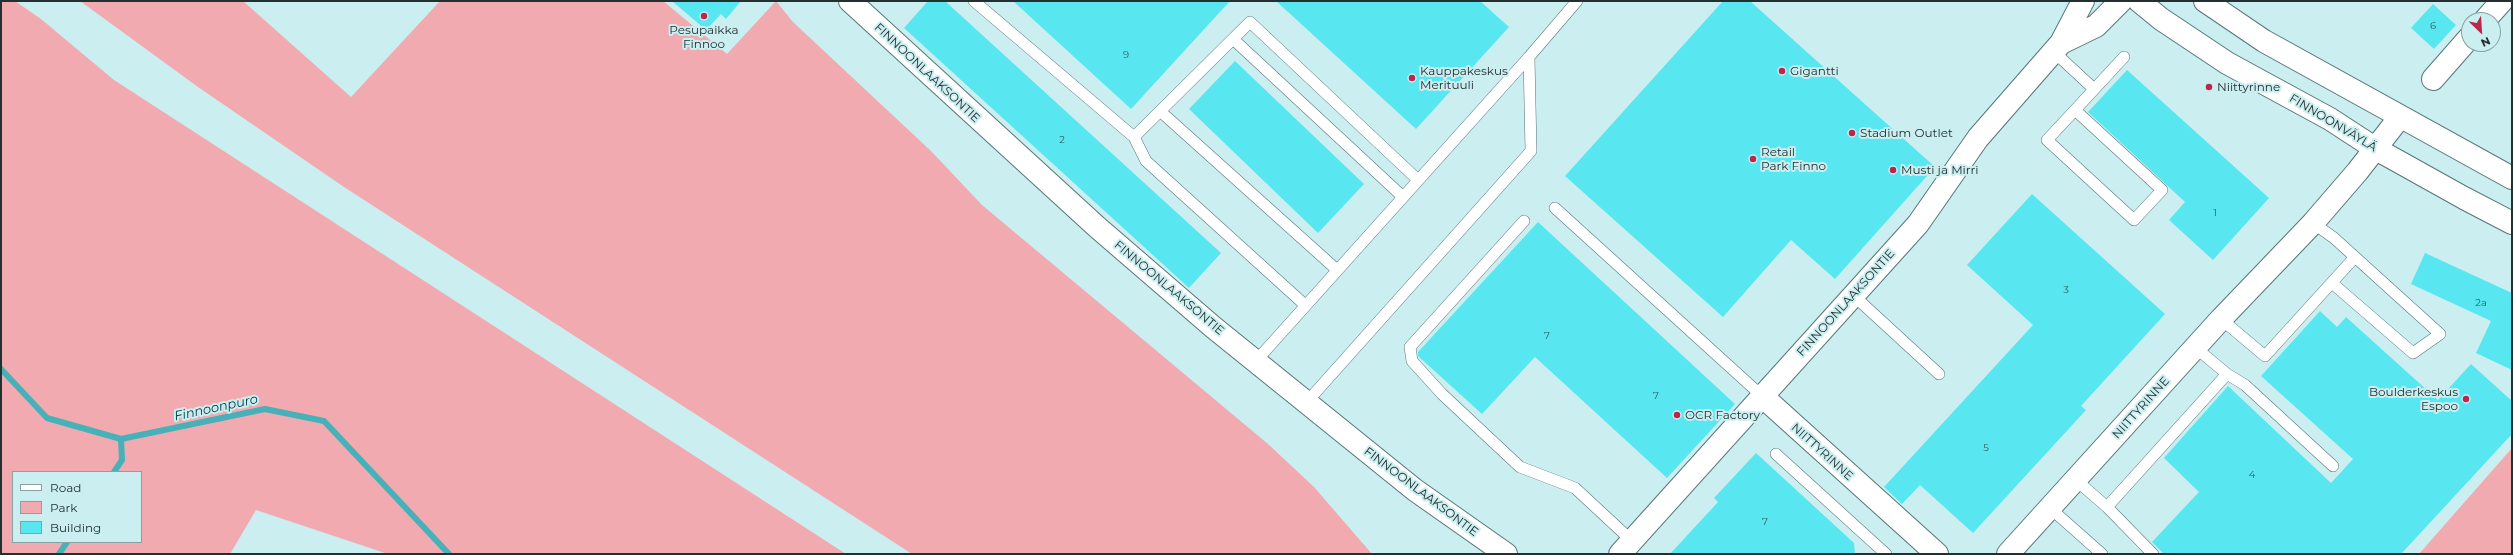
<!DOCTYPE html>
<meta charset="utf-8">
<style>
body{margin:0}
#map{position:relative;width:2513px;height:555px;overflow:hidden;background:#cbeef0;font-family:Montserrat,sans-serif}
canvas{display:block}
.frame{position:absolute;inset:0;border:2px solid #233031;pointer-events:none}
.legend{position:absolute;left:12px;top:471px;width:130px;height:72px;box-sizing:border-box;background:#cbeef0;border:1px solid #88a2a4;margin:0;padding:5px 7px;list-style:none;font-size:12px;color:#233031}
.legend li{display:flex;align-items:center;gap:8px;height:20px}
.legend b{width:20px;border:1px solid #88a2a4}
.north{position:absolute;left:2461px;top:12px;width:40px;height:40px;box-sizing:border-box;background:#cbeef0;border:1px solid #88a2a4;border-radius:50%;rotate:155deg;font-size:11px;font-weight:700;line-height:16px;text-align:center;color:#233031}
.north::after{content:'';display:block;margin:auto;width:14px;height:18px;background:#b9284c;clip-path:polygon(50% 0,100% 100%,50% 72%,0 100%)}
</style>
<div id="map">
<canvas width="2513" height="555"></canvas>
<div class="frame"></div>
<ul class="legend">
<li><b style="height:5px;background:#fff"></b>Road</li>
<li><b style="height:11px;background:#f2aab1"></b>Park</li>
<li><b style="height:11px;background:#58e7f0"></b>Building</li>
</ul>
<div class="north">N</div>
</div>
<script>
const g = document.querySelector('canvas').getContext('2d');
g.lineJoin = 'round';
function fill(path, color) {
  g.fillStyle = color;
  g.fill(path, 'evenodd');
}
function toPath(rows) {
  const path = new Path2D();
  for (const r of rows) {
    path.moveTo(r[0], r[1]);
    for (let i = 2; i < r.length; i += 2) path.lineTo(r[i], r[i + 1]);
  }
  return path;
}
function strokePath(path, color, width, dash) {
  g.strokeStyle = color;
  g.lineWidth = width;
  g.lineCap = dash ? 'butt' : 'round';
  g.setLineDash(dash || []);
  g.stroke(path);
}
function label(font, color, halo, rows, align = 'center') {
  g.font = font + ' Montserrat,sans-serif';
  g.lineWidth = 4;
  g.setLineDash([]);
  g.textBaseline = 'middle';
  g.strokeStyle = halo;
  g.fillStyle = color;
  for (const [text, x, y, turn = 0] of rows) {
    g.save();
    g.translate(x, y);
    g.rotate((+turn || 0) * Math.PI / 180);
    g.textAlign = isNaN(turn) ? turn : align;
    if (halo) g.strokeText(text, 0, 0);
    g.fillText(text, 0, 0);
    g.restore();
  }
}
const green = toPath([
 [1,1,15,1,41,19,114,80,846,554,388,554,256,510,230,554,1,554],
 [13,472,141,472,141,542,13,542],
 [80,1,243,1,351,97,440,1,663,1,727,54,776,1,793,22,931,151,982,205,1268,444,1314,487,1372,554,912,554,344,187,198,87],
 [2512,448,2512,554,2419,554]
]);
const stream = toPath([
 [1,369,47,418,121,439,265,409,324,421,449,554],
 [114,472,122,460,121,439],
 [59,554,67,542]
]);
const building = toPath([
 [672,1,741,1,726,19,721,14,706,30],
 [928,1,945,1,1221,253,1189,288,904,28],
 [1013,1,1230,1,1131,109],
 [1276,1,1480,1,1509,27,1416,129],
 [1723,1,1750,1,1935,167,1835,279,1791,240,1723,317,1565,176],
 [2433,4,2456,25,2434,49,2411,28],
 [1235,61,1364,184,1318,233,1189,109],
 [2127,70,2269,198,2213,260,2169,220,2185,202,2088,112],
 [2032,194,2165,314,2081,406,2086,410,1973,533,1920,485,1902,504,1884,487,2033,325,1967,265],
 [1538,222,1735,404,1667,478,1535,357,1482,414,1418,356,1418,352],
 [2425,253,2512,293,2512,370,2476,353,2491,321,2411,284],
 [2320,311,2337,327,2346,317,2438,400,2471,364,2512,401,2512,434,2401,554,2164,554,2152,542,2199,492,2164,458,2228,386,2331,483,2353,459,2261,376],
 [1756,453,1854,543,1855,554,1670,554,1718,502,1714,498]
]);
const lane = toPath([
 [974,1,1134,137,1146,161,1305,305],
 [1233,39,1402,196],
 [2053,51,2094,89],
 [2075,110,2162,190,2134,220,2047,140,2075,110],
 [2075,110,2124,57],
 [1160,111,1336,269],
 [1134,137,1250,22,1417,179],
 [1555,208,1762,396],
 [1524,221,1410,347,1412,361,1442,394,1520,467,1575,488,1632,541],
 [2313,223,2334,238,2440,334,2413,353,2332,283],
 [1853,295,1939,374],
 [2221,319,2265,356,2355,257],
 [2196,348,2227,374,2245,385,2333,466],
 [1256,361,1529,57],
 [1306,403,1531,151,1529,57,1577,1],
 [1776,454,1886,554],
 [2076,480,2107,507,2153,554],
 [2107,507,2227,374],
 [2050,508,2102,554]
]);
const street = toPath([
 [850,1,1097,227,1213,327,1415,490,1506,554],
 [2485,20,2502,1],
 [2061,43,2096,26,2121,1],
 [2433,79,2469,38],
 [1762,396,1937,554],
 [1620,554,1918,224,1978,138,2061,43,2083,1],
 [2008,554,2221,319,2313,223,2357,172,2400,117]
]);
const primary = toPath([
 [2139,1,2161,19,2227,63,2330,119,2376,149,2464,198,2512,223],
 [2205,1,2264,41,2512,178]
]);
const markers = [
 [704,16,4,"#b9284c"],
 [1782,71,4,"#b9284c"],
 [1412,78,4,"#b9284c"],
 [2209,87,4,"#b9284c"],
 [1852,133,4,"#b9284c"],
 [1753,159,4,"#b9284c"],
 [1893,170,4,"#b9284c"],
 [2466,399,4,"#b9284c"],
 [1677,415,4,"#b9284c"]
];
const numberNames = [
 ["6",2433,26],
 ["9",1126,55],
 ["2",1062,140],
 ["1",2215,213],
 ["3",2066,290],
 ["2a",2481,303],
 ["7",1547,336],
 ["7",1656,396],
 ["5",1986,448],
 ["4",2252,475],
 ["7",1765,522]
];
const poiNames = [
 ["Pesupaikka",704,30,"center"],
 ["Finnoo",704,44,"center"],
 ["Kauppakeskus",1420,71],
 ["Merituuli",1420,85],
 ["Gigantti",1790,71],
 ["Niittyrinne",2217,87],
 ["Stadium Outlet",1860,133],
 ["Retail",1761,152],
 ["Park Finno",1761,166],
 ["Musti ja Mirri",1901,170],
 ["Boulderkeskus",2458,392,"right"],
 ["Espoo",2458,406,"right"],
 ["OCR Factory",1685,415]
];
const streetNames = [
 ["FINNOONLAAKSONTIE",927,73,43],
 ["FINNOONVÄYLÄ",2333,123,31],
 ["FINNOONLAAKSONTIE",1169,288,40],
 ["FINNOONLAAKSONTIE",1846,303,-48],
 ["NIITTYRINNE",2141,408,-48],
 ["NIITTYRINNE",1822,452,42],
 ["FINNOONLAAKSONTIE",1421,492,37]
];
const waterNames = [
 ["Finnoonpuro",216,408,-12]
];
fill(green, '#f2aab1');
strokePath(stream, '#46b1b8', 6);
fill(building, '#58e7f0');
strokePath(lane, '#577678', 12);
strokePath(street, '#577678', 24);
strokePath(primary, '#577678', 24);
strokePath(lane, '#fff', 11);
strokePath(street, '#fff', 22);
strokePath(primary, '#fff', 22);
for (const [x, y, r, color] of markers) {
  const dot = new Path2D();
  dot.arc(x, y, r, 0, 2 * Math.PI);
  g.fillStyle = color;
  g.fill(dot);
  strokePath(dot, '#cbeef0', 1.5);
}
label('10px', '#305e61', null, numberNames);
label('12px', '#233031', '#cbeef0', poiNames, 'left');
label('12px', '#233031', '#cbeef0', streetNames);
label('italic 13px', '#004347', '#cbeef0', waterNames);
</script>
